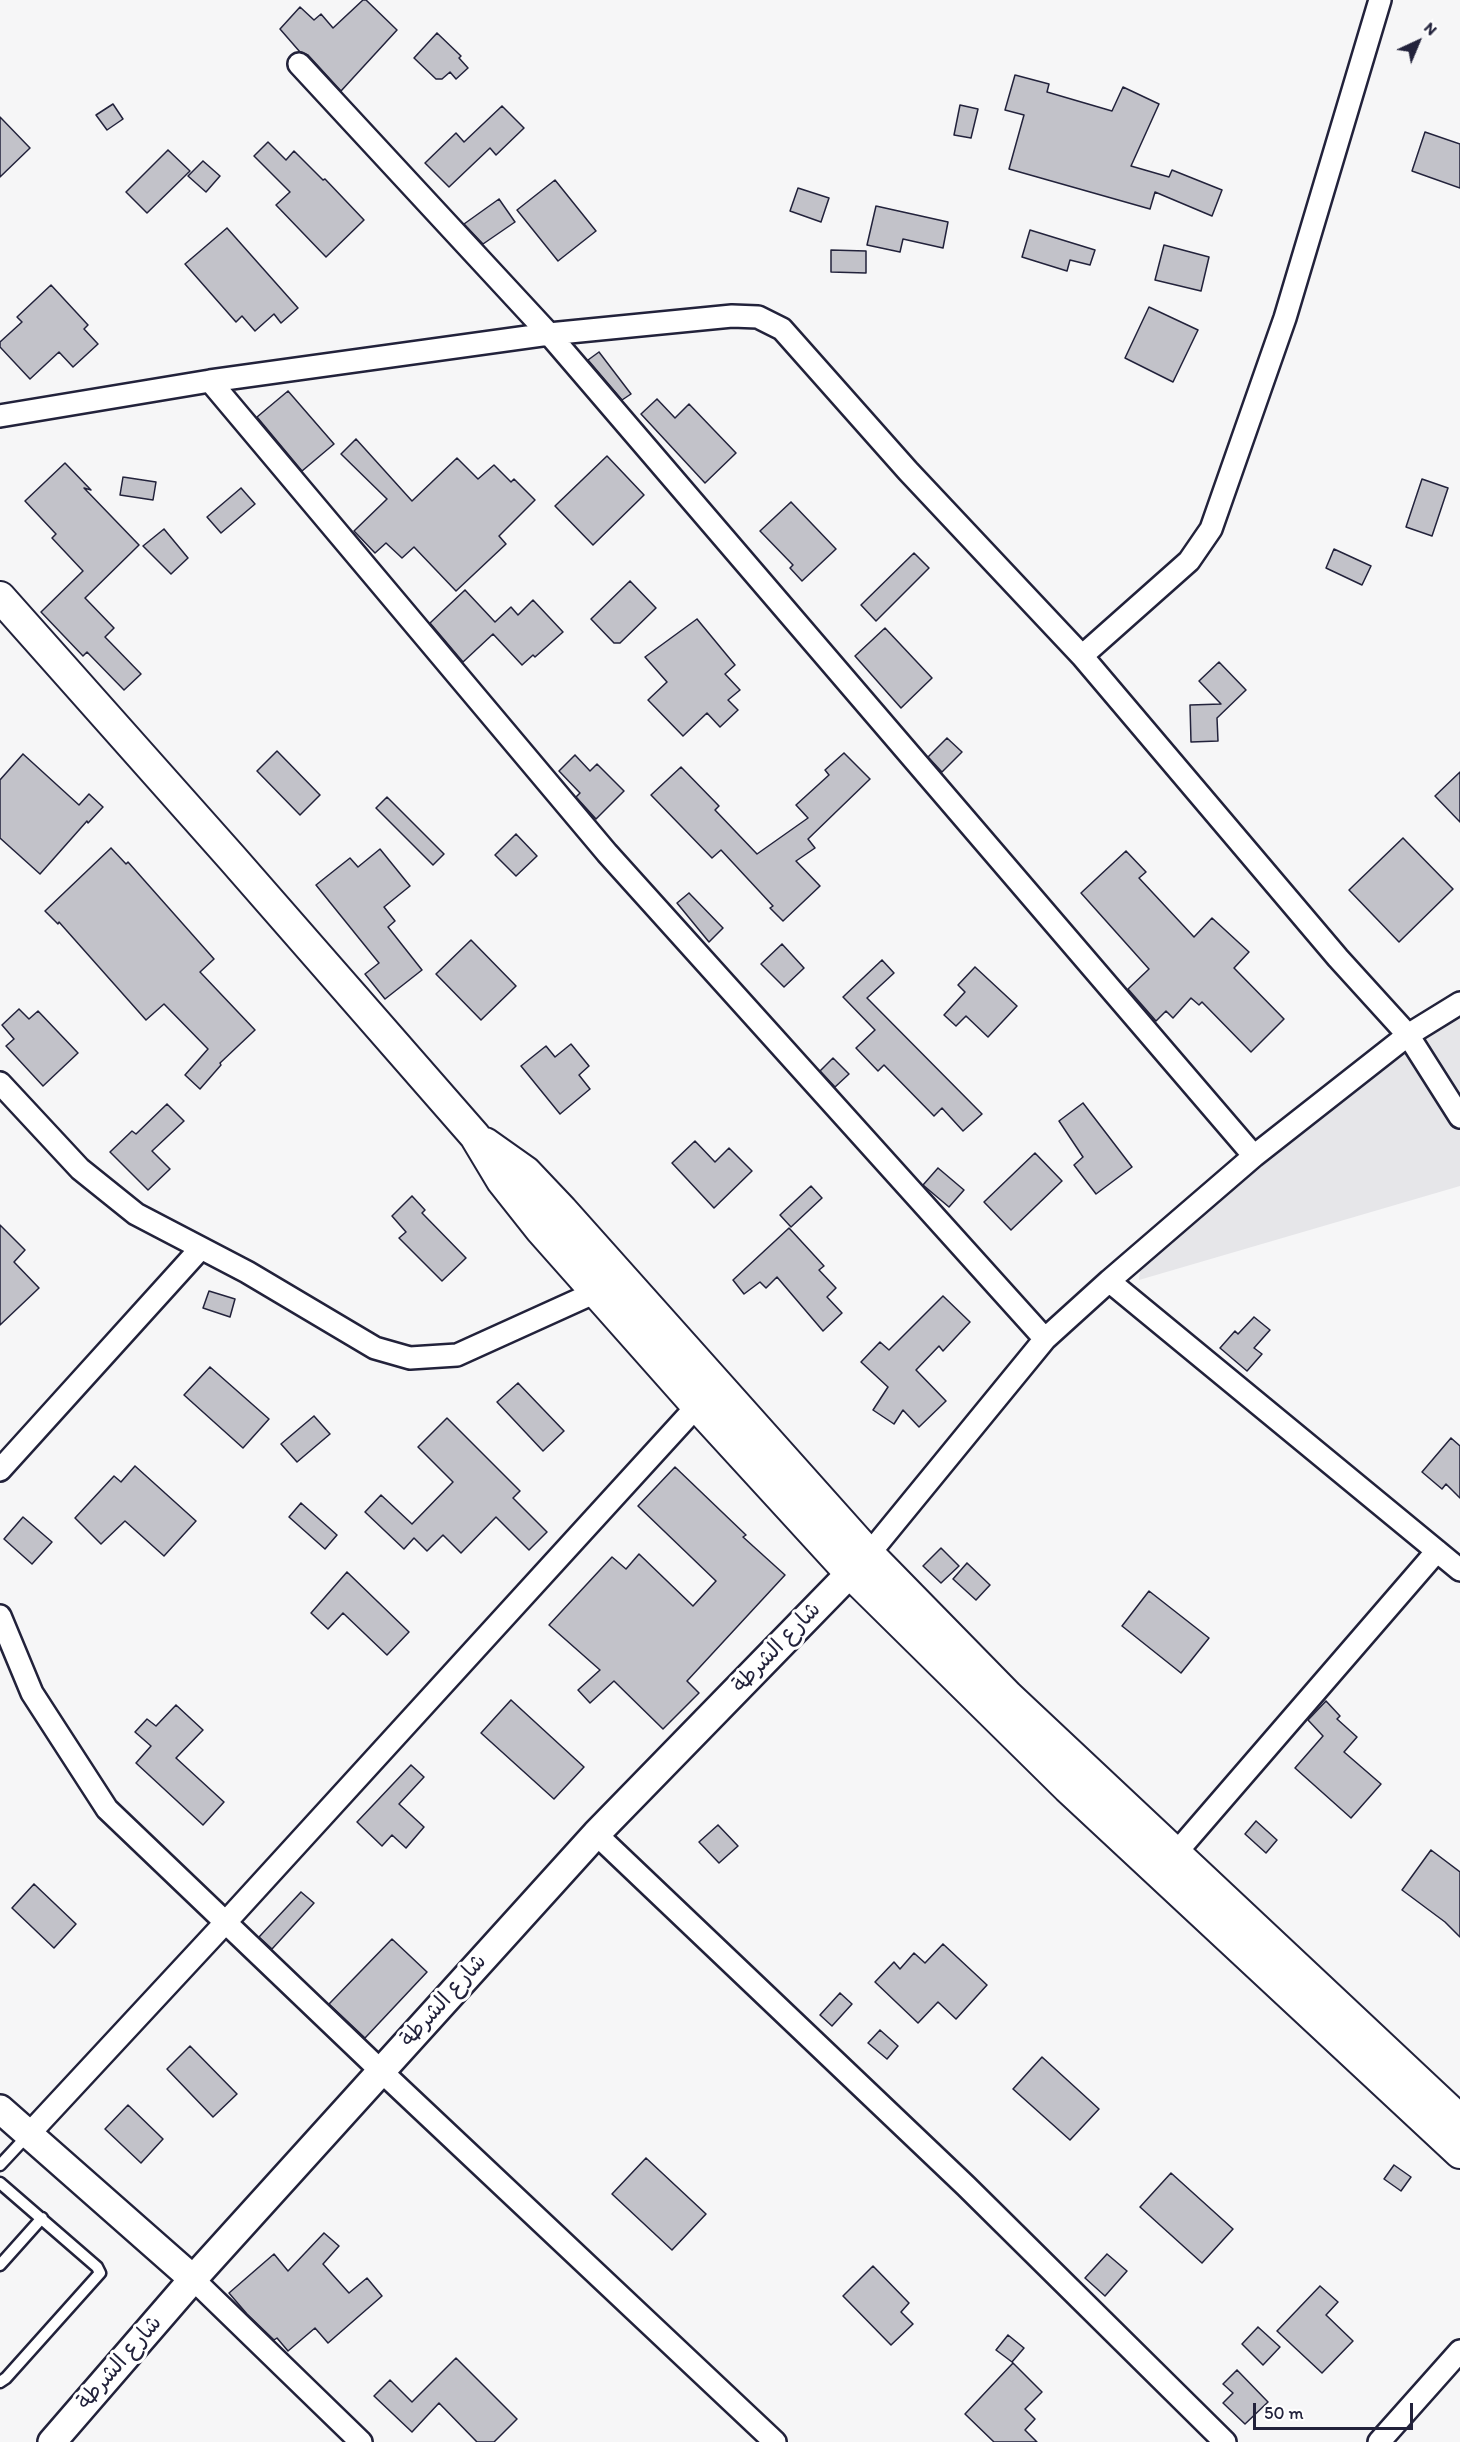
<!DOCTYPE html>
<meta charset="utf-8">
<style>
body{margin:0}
#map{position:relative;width:1460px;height:2442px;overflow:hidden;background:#f6f6f7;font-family:Itim,sans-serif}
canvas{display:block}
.north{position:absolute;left:1388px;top:12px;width:60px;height:60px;-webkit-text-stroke:4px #fff;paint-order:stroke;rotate:44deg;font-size:16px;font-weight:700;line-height:24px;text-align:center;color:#22223b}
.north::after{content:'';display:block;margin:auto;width:21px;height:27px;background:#22223b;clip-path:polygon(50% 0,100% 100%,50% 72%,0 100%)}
.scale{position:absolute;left:1253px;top:2403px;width:160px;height:27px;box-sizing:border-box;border:3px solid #22223b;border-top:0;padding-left:8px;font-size:18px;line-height:21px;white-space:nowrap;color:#22223b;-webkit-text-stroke:4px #fff;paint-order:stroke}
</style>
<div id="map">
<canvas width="1460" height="2442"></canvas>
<div class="north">N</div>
<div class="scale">50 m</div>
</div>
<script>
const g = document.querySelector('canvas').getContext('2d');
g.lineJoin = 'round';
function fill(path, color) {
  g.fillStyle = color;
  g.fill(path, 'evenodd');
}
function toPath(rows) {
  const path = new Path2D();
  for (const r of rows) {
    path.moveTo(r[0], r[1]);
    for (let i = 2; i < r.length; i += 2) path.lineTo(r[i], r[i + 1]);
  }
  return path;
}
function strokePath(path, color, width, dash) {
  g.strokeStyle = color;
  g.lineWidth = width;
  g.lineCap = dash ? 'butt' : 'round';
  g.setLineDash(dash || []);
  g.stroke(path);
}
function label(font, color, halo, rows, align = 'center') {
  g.font = font + ' Itim,"Playpen Sans Arabic",sans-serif';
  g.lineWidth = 6;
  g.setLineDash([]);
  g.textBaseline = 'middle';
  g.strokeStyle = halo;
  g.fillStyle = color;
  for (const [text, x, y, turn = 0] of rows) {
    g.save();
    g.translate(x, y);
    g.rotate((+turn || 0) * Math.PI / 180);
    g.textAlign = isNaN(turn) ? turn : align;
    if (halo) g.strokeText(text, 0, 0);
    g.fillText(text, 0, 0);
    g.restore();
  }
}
const built = toPath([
 [1460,1003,1460,1186,1139,1280,1142,1252]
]);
const building = toPath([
 [363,0,366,0,397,30,341,91,308,55,300,52,280,29,300,7,314,20,321,14,333,28,363,0],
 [437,33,461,56,459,58,468,68,456,79,450,72,442,79,436,79,414,58,437,33],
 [1015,75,1049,84,1047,92,1112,111,1123,87,1159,104,1131,166,1169,177,1172,170,1222,190,1212,216,1155,192,1150,209,1009,169,1024,115,1005,110,1015,75],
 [113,104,123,119,107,130,96,115,113,104],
 [960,105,978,109,971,138,954,135,960,105],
 [502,106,524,128,496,155,490,148,449,187,425,163,456,133,464,142,502,106],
 [0,117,30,148,0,177,0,117],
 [1425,132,1460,144,1460,188,1412,171,1425,132],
 [268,142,286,160,294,151,323,180,325,179,364,220,326,257,276,205,290,192,254,156,268,142],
 [168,150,190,171,147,213,126,192,168,150],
 [203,161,220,176,206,192,188,176,203,161],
 [555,180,596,231,558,261,517,210,555,180],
 [798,188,829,198,821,222,790,211,798,188],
 [499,199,515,222,483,244,464,224,499,199],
 [876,206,948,222,943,248,903,239,900,252,867,245,876,206],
 [227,228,298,308,281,323,274,314,255,331,242,316,236,322,185,264,227,228],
 [1030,230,1095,250,1090,265,1070,260,1067,271,1022,257,1030,230],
 [1164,245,1209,257,1201,291,1155,280,1164,245],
 [831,250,866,251,866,273,831,272,831,250],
 [51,285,88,325,84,329,98,344,73,367,59,352,30,379,0,347,0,342,22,322,17,317,51,285],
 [1149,307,1198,330,1173,382,1125,358,1149,307],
 [599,352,631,394,622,400,588,360,599,352],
 [288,391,334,444,302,471,257,417,288,391],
 [657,399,675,418,689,404,736,453,705,483,641,414,657,399],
 [356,439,412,501,457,458,478,479,494,465,511,482,514,479,535,500,499,536,506,544,456,591,414,547,402,558,386,543,375,553,354,531,387,499,341,454,356,439],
 [607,456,644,495,593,545,555,506,607,456],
 [65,463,91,490,84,488,139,545,85,598,114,628,105,637,141,674,124,690,87,652,83,656,41,612,83,571,52,538,56,534,25,501,65,463],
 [123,477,156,482,153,500,120,495,123,477],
 [1422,479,1448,488,1432,536,1406,527,1422,479],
 [241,488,255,504,221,533,207,517,241,488],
 [791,502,836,549,802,581,790,568,793,565,760,531,791,502],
 [164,529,188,558,171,574,143,546,164,529],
 [1334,549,1371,566,1362,585,1326,568,1334,549],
 [914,553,929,568,876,621,861,605,914,553],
 [630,581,656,608,620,643,614,643,591,619,630,581],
 [465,590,495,622,511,607,518,615,533,600,563,632,535,657,533,655,522,665,493,634,463,662,430,623,465,590],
 [697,619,735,665,725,674,740,690,728,700,738,710,720,727,707,713,683,736,648,700,667,682,645,657,697,619],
 [885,628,932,678,901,708,855,656,885,628],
 [1219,662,1246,690,1217,718,1218,741,1191,742,1190,705,1221,704,1199,681,1219,662],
 [947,738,962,752,942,772,928,757,947,738],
 [277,751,320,795,300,815,257,771,277,751],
 [844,753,870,779,808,839,815,848,796,861,820,886,783,921,770,908,773,906,721,850,712,858,651,795,681,767,719,806,715,810,757,854,808,818,796,805,829,775,825,770,844,753],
 [23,754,79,805,89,794,103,807,88,823,87,821,40,874,0,838,0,780,23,754],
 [575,755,590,771,597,764,624,791,596,819,576,797,580,793,559,771,575,755],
 [1460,772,1460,822,1435,796,1460,772],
 [387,797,444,854,433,865,376,808,387,797],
 [516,834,537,856,516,876,495,855,516,834],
 [1403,838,1453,889,1399,942,1349,890,1403,838],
 [111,848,126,864,128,862,214,959,200,972,255,1030,220,1063,221,1065,200,1089,185,1075,208,1049,164,1004,146,1020,59,922,58,924,45,911,111,848],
 [380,849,410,886,384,907,395,921,388,927,422,970,385,999,365,974,379,963,316,885,350,858,358,867,380,849],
 [1126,851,1146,872,1139,878,1194,937,1212,918,1249,952,1234,968,1284,1019,1251,1052,1202,1002,1199,1005,1191,998,1173,1018,1166,1011,1156,1021,1128,989,1149,969,1081,893,1126,851],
 [689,893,723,928,709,942,677,903,689,893],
 [471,940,516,986,481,1020,436,974,471,940],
 [782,944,804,968,784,987,761,964,782,944],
 [882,960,894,973,867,998,982,1114,963,1131,942,1108,934,1116,884,1065,878,1071,856,1048,875,1030,843,997,882,960],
 [975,967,1017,1006,988,1037,966,1016,956,1026,944,1015,965,992,958,985,975,967],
 [19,1009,29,1019,38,1011,78,1053,43,1086,6,1046,14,1039,2,1025,19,1009],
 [571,1044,589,1066,579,1075,590,1089,560,1114,521,1066,546,1046,555,1057,571,1044],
 [833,1058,849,1074,835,1087,820,1071,833,1058],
 [1083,1103,1132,1167,1096,1194,1074,1165,1083,1157,1059,1121,1083,1103],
 [167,1104,184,1121,152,1151,170,1169,148,1190,110,1152,132,1131,136,1134,167,1104],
 [695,1141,715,1162,729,1148,752,1171,714,1208,672,1163,695,1141],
 [1035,1153,1062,1181,1011,1230,984,1202,1035,1153],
 [938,1168,964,1190,949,1207,923,1185,938,1168],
 [811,1186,822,1198,791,1227,780,1215,811,1186],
 [412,1196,425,1210,422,1213,466,1258,442,1281,399,1238,406,1232,392,1216,412,1196],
 [0,1225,25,1250,14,1262,39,1288,0,1325,0,1225],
 [789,1228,824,1266,819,1270,836,1288,827,1297,842,1313,823,1331,777,1277,766,1288,760,1282,744,1294,733,1280,789,1228],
 [209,1291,235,1299,230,1317,203,1308,209,1291],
 [943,1296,970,1322,943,1351,939,1346,916,1370,946,1401,919,1427,903,1410,894,1424,873,1410,888,1387,861,1362,880,1342,889,1350,943,1296],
 [1254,1317,1270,1330,1254,1348,1262,1354,1247,1371,1220,1348,1235,1331,1238,1334,1254,1317],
 [210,1367,269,1419,243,1448,184,1395,210,1367],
 [518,1383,564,1431,543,1451,497,1402,518,1383],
 [314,1416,330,1434,297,1462,281,1444,314,1416],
 [447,1418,520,1491,513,1498,547,1532,529,1550,496,1517,461,1553,443,1535,427,1551,414,1538,404,1549,365,1512,381,1495,412,1524,453,1482,418,1447,447,1418],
 [1451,1438,1460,1446,1460,1498,1446,1484,1442,1489,1422,1472,1451,1438],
 [135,1466,196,1521,164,1556,125,1521,101,1544,75,1518,114,1476,121,1482,135,1466],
 [675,1467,746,1535,743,1537,785,1575,687,1681,699,1693,663,1729,614,1681,590,1703,578,1690,600,1670,549,1625,612,1557,626,1569,639,1554,693,1606,716,1581,638,1506,675,1467],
 [301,1503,337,1535,325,1549,289,1517,301,1503],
 [23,1517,52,1542,32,1564,4,1539,23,1517],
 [941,1548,959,1566,941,1583,923,1566,941,1548],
 [967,1563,990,1585,976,1600,953,1579,967,1563],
 [347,1572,409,1632,387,1655,343,1613,328,1629,311,1613,347,1572],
 [1149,1591,1209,1638,1181,1673,1122,1626,1149,1591],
 [511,1700,584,1767,554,1799,481,1733,511,1700],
 [1326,1701,1340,1716,1337,1719,1357,1737,1344,1752,1381,1784,1351,1818,1295,1768,1323,1736,1308,1720,1326,1701],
 [176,1705,203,1730,176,1758,224,1802,203,1825,136,1763,151,1746,135,1732,147,1719,156,1726,176,1705],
 [411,1765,424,1777,399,1804,424,1827,406,1848,392,1835,382,1846,357,1822,411,1765],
 [1256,1821,1277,1840,1266,1853,1245,1834,1256,1821],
 [718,1825,738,1846,719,1863,699,1842,718,1825],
 [1431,1850,1460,1872,1460,1937,1445,1922,1402,1890,1431,1850],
 [34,1884,76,1924,54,1948,12,1908,34,1884],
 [301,1892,314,1903,272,1949,259,1937,301,1892],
 [392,1939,427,1972,365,2038,329,2004,392,1939],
 [943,1944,987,1985,956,2019,938,2002,918,2023,875,1982,894,1962,900,1969,914,1953,925,1963,943,1944],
 [840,1993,852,2004,832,2026,820,2015,840,1993],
 [880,2030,898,2046,887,2059,868,2043,880,2030],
 [190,2046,237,2094,213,2117,167,2069,190,2046],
 [1042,2057,1099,2109,1070,2140,1013,2089,1042,2057],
 [128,2105,163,2139,141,2163,105,2129,128,2105],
 [646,2158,706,2214,672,2250,612,2194,646,2158],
 [1394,2165,1411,2177,1401,2191,1384,2179,1394,2165],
 [1171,2173,1233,2229,1202,2263,1140,2207,1171,2173],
 [324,2233,339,2246,323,2264,349,2293,367,2278,382,2296,328,2343,315,2328,288,2351,277,2338,274,2340,247,2314,229,2293,274,2254,288,2271,324,2233],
 [1107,2254,1127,2271,1105,2296,1085,2278,1107,2254],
 [873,2266,909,2303,901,2312,913,2324,891,2345,843,2296,873,2266],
 [1320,2286,1338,2302,1326,2315,1353,2341,1322,2373,1277,2331,1320,2286],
 [1258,2327,1280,2347,1263,2365,1242,2344,1258,2327],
 [1008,2335,1024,2348,1012,2362,996,2350,1008,2335],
 [456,2358,517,2419,494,2442,477,2442,439,2403,412,2432,374,2396,390,2380,412,2402,456,2358],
 [1013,2363,1042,2392,1025,2409,1035,2419,1025,2430,1037,2442,994,2442,965,2414,1013,2363],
 [1237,2370,1268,2402,1245,2424,1223,2403,1233,2393,1223,2384,1237,2370]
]);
const service = toPath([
 [0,2165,28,2135],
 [0,2183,97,2267,100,2273,6,2378,0,2382],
 [0,2265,42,2218]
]);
const minor = toPath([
 [299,64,549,334,1254,1156],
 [210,381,607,853,1045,1339],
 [0,416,210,381,549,334,732,316,758,317,782,329,908,471,1082,656,1338,958,1408,1035,1254,1156,1109,1281,1045,1339,869,1554],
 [1082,656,1189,561,1211,529,1285,318,1380,0],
 [1460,1003,1408,1035,1460,1117],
 [0,1083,80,1169,136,1214,247,1272,375,1348,410,1358,457,1355,596,1292],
 [1109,1281,1460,1570],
 [0,1470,201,1248],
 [0,1616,32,1693,107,1809,381,2071,775,2442],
 [596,1834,966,2186,1225,2442],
 [1175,1854,1437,1551],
 [29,2134,225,1923,697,1406],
 [193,2279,361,2442],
 [1379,2442,1460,2351]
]);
const tertiary = toPath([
 [0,2109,193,2279],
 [52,2442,193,2279,596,1834,865,1558]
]);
const secondary = toPath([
 [0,597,232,858,475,1136,502,1181,540,1229,697,1406,850,1573,1068,1788,1460,2153],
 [485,1143,526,1172,562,1210,869,1554,1008,1696,1460,2120]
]);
const streetNames = [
 ["شارع الشرطة",777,1648,-46],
 ["شارع الشرطة",444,2001,-48],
 ["شارع الشرطة",120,2363,-49]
];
fill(built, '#e6e6e9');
fill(building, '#c2c2c9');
strokePath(building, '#22223b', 1.5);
strokePath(service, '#22223b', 15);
strokePath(minor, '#22223b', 26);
strokePath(tertiary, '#22223b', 32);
strokePath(secondary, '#22223b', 34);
strokePath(service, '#fff', 10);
strokePath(minor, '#fff', 21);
strokePath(tertiary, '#fff', 27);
strokePath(secondary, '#fff', 30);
label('22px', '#22223b', '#fff', streetNames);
</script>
